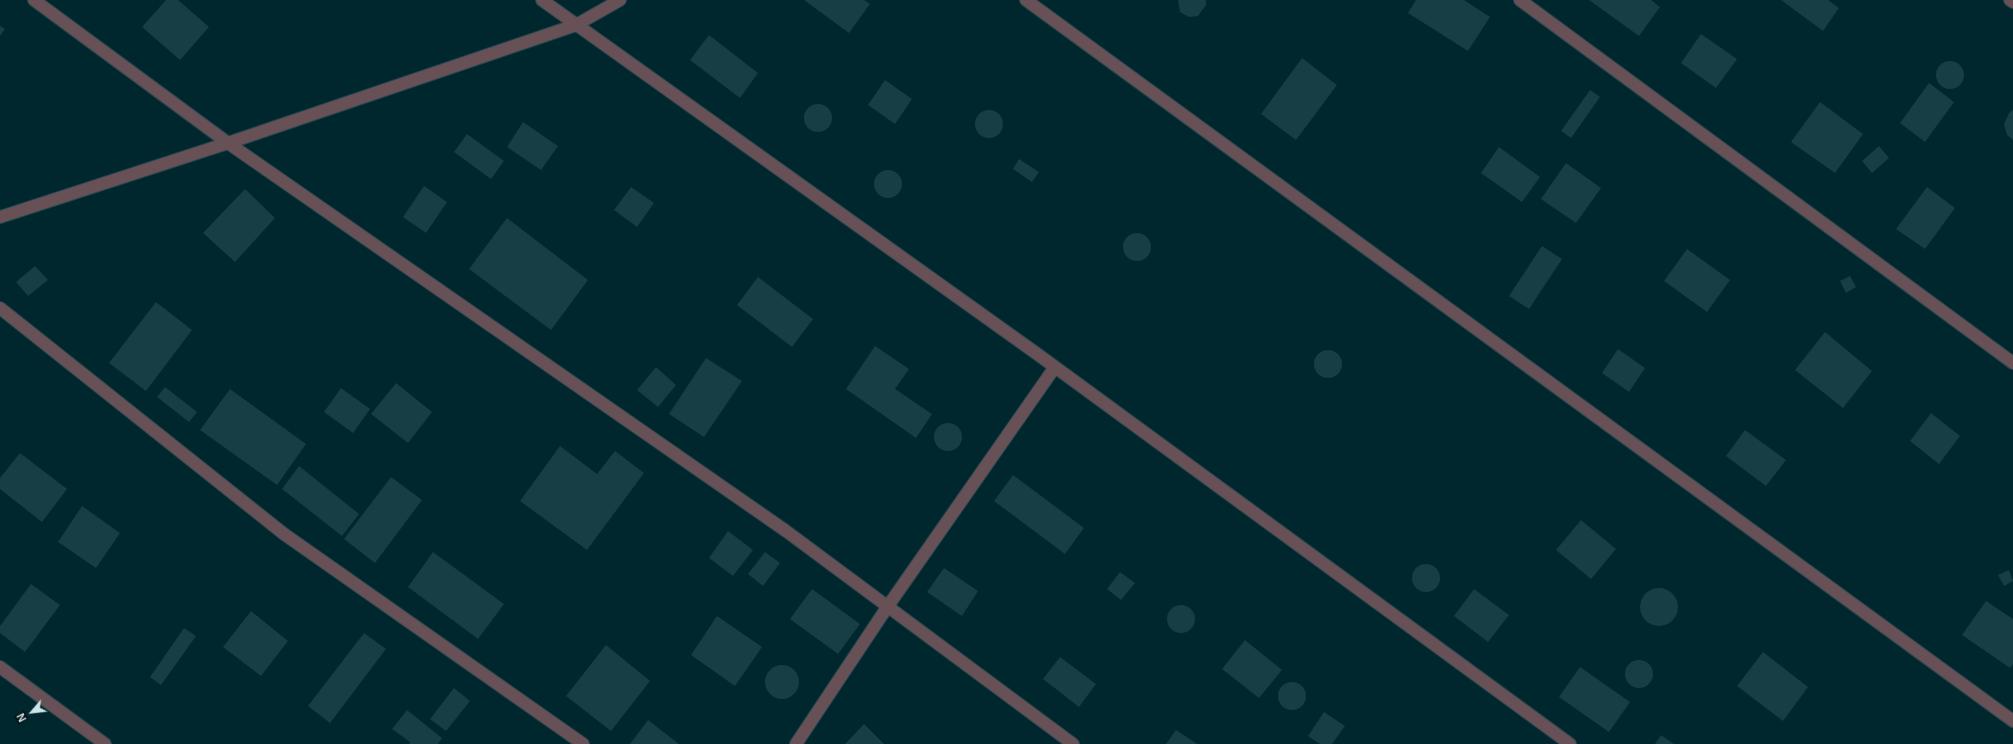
<!DOCTYPE html>
<style>
body{margin:0}
#map{position:relative;width:2013px;height:744px;overflow:hidden;background:#00272d;font-family:Helvetica,sans-serif}
canvas{display:block}
.north{position:absolute;left:12px;top:692px;width:40px;height:40px;-webkit-text-stroke:3px #010d10;paint-order:stroke;rotate:242deg;font-size:11px;font-weight:700;line-height:16px;text-align:center;color:#cfe4e8}
.north::after{content:'';display:block;margin:auto;width:14px;height:18px;background:#cfe4e8;clip-path:polygon(50% 0,100% 100%,50% 72%,0 100%)}
</style>
<div id="map">
<canvas width="2013" height="744"></canvas>
<div class="north">N</div>
</div>
<script>
const g = document.querySelector('canvas').getContext('2d');
g.lineJoin = 'round';
function fill(path, color) {
  g.fillStyle = color;
  g.fill(path, 'evenodd');
}
function toPath(rows) {
  const path = new Path2D();
  for (const r of rows) {
    if (r.length === 3) {
      path.moveTo(r[0] + r[2], r[1]);
      path.arc(r[0], r[1], r[2], 0, 2 * Math.PI);
      continue;
    }
    path.moveTo(r[0], r[1]);
    for (let i = 2; i < r.length; i += 2) path.lineTo(r[i], r[i + 1]);
  }
  return path;
}
function strokePath(path, color, width, dash) {
  g.strokeStyle = color;
  g.lineWidth = width;
  g.lineCap = dash ? 'butt' : 'round';
  g.setLineDash(dash || []);
  g.stroke(path);
}
const building = toPath([
 [166,0,178,0,209,27,180,60,142,27],
 [804,0,864,0,870,4,849,33],
 [1178,0,1206,0,1206,5,1198,16,1189,17,1180,12],
 [1416,0,1464,0,1490,17,1468,51,1408,13],
 [1589,0,1651,0,1660,7,1639,36],
 [1781,0,1828,0,1839,8,1823,31],
 [0,26,5,29,0,36],
 [1701,34,1737,59,1716,88,1681,63],
 [709,35,758,73,740,98,690,60],
 [1302,58,1337,85,1296,140,1261,114],
 [1950,75,14],
 [885,80,912,99,895,124,868,105],
 [1929,83,1954,102,1925,142,1900,123],
 [1590,90,1600,97,1571,138,1561,131],
 [1820,102,1863,134,1835,173,1791,142],
 [818,118,14],
 [989,124,14],
 [2013,110,2013,140,2007,135,2004,124,2009,113],
 [523,122,558,146,541,170,507,147],
 [467,134,504,161,491,179,454,152],
 [1879,146,1889,158,1872,173,1862,161],
 [1499,147,1540,177,1522,202,1481,173],
 [1019,159,1039,172,1032,182,1013,169],
 [1566,163,1601,188,1576,223,1541,199],
 [888,184,14],
 [424,186,447,202,426,233,403,217],
 [631,187,654,203,637,227,614,210],
 [1927,187,1955,208,1925,249,1896,229],
 [245,189,275,218,235,262,203,233],
 [507,218,588,280,551,330,469,269],
 [1137,247,14],
 [1542,246,1562,259,1529,309,1509,296],
 [1687,249,1730,280,1707,312,1664,281],
 [35,266,48,280,28,296,16,282],
 [1850,276,1856,287,1846,293,1840,281],
 [758,277,813,319,792,347,737,305],
 [156,302,192,330,146,391,109,363],
 [1825,332,1872,371,1843,408,1795,370],
 [875,346,909,369,895,389,932,414,916,438,846,389],
 [1618,349,1645,368,1629,392,1602,373],
 [1328,364,14],
 [706,358,742,381,704,437,669,414],
 [656,367,676,385,658,407,637,390],
 [396,383,432,412,408,443,371,414],
 [165,387,197,412,189,422,157,397],
 [341,388,370,409,353,433,324,412],
 [230,389,306,444,277,485,200,430],
 [1931,413,1960,436,1939,464,1910,441],
 [948,437,14],
 [1745,430,1786,460,1766,486,1726,456],
 [560,446,597,474,615,451,644,473,587,550,520,501],
 [20,453,67,489,42,522,0,489,0,478],
 [299,466,359,514,342,536,282,489],
 [1013,475,1084,528,1065,554,994,501],
 [391,477,422,500,375,563,344,539],
 [82,506,120,533,96,568,58,542],
 [1581,520,1616,549,1591,579,1556,550],
 [728,531,753,550,733,576,709,558],
 [433,552,504,604,478,639,408,587],
 [765,552,780,563,763,586,748,574],
 [1426,578,14],
 [944,568,978,591,962,616,927,592],
 [2009,570,2013,581,2004,586,1998,575],
 [1120,572,1135,583,1121,600,1107,589],
 [31,584,60,605,25,652,0,633,0,626],
 [1659,607,19],
 [812,589,860,624,838,654,790,619],
 [1474,589,1509,615,1488,642,1454,616],
 [1986,601,2013,619,2013,664,2010,668,1962,635],
 [1181,619,14],
 [251,611,288,641,261,676,223,647],
 [717,616,762,647,735,686,691,655],
 [184,628,196,636,161,685,150,677],
 [364,633,386,649,330,723,308,706],
 [1245,640,1282,670,1259,698,1222,669],
 [606,645,650,681,611,731,566,696],
 [1763,652,1808,687,1783,721,1737,686],
 [1060,657,1096,684,1079,707,1043,679],
 [1639,674,14],
 [782,682,17],
 [1580,667,1630,702,1609,732,1559,697],
 [1292,696,14],
 [454,688,470,701,446,731,430,719],
 [407,710,442,738,438,744,409,744,410,742,392,729],
 [1324,712,1345,726,1332,744,1320,744,1308,736],
 [648,720,679,744,630,744],
 [864,724,884,744,845,744],
 [1176,730,1197,744,1166,744],
 [1661,735,1674,744,1655,744]
]);
const street = toPath([
 [34,0,228,143,786,531,1073,744],
 [542,0,1040,356,1570,744],
 [1026,0,2013,721],
 [1520,0,2013,363],
 [2010,0,2013,2],
 [0,217,228,143,576,25,620,0],
 [0,308,284,534,583,744],
 [0,667,105,744],
 [796,744,888,606,1055,367]
]);
fill(building, '#173e45');
strokePath(street, '#21454b', 14);
strokePath(street, '#685057', 12);
</script>
